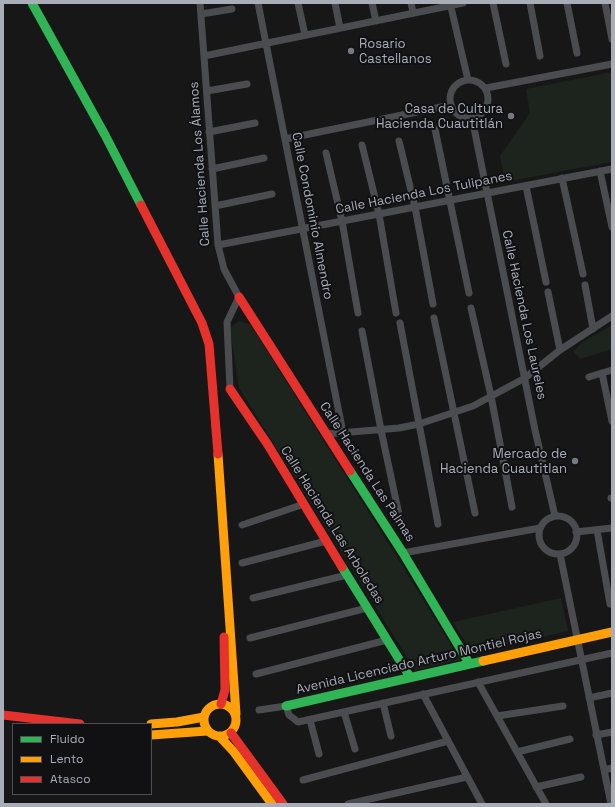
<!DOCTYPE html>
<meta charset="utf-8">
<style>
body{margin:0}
#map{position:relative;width:615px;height:807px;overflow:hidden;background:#171717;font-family:"Space Grotesk",sans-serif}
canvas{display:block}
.frame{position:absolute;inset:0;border:4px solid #a8adb8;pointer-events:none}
.legend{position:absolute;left:12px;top:723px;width:140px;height:72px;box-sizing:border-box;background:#111113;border:1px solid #4d4f55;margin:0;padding:5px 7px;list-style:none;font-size:12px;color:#a8adb8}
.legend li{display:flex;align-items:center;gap:8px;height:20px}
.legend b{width:20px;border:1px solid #4d4f55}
</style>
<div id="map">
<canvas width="615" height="807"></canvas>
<div class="frame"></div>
<ul class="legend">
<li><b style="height:5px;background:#30b455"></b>Fluido</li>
<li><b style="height:5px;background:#ff9f0a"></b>Lento</li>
<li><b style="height:5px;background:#e5322d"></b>Atasco</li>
</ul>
</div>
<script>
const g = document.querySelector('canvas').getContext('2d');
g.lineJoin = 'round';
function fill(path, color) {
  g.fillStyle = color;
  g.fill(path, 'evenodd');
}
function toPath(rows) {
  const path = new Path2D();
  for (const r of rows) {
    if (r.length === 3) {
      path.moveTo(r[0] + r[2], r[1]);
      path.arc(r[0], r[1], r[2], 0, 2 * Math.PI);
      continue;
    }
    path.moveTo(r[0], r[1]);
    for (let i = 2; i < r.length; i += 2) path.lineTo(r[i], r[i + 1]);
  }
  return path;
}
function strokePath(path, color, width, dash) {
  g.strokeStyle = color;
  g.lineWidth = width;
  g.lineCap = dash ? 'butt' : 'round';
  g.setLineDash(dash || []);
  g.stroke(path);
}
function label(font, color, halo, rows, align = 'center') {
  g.font = font + ' "Space Grotesk",sans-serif';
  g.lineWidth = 4;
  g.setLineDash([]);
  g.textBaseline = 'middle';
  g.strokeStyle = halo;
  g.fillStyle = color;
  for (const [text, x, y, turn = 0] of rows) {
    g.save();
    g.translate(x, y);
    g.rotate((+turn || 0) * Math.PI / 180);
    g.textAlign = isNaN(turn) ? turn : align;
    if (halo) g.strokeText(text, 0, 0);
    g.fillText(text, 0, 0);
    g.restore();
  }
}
const green = toPath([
 [612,72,612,162,505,182,500,156,530,113,526,89],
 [239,321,250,324,395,554,460,660,415,670,239,388,230,328],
 [612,325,612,349,580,359,573,351,583,342],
 [561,598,568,631,472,653,453,622]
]);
const street = toPath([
 [200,3,218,245,224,269,239,297,227,322,230,389],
 [258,3,343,433],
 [298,3,305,35],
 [335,3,340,28],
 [372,3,376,21],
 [411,3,413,12],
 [450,3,468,80],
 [493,3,506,64],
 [530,3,540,56],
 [567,3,577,53],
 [605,3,612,39],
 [201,14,232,9],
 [204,56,463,3],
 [469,99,19],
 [486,88,612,64],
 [207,91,247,84],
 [472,118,535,430,555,516],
 [435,129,469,293],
 [209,132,255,123],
 [285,139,451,105],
 [399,141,415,207,433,304],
 [362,145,379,214,396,313],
 [326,153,342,221,358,313],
 [212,169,264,158],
 [600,171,612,227],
 [562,178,583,274],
 [526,186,546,282],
 [215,206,272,194],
 [218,245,612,169],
 [585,285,593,329],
 [548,292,560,350],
 [471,308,491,396,512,507],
 [434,318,475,513],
 [400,323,438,524],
 [362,331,381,430,401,524],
 [602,373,612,421],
 [589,377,612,370],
 [327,434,399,428,419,424,473,406,525,378,560,350,612,316],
 [611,498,612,498],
 [558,535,19],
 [242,525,304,504],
 [597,530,610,604],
 [576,532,612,528],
 [403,553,540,528],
 [560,554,611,804],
 [242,563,326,541],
 [253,598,347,575],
 [250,638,367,608],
 [256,674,387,640],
 [478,682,546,804],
 [423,694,482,804],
 [589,698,612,693],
 [383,703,391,736],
 [259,710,286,706,289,715,298,722,612,653],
 [344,712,355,749],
 [497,716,563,706],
 [310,720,319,754],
 [596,735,612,732],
 [517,752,570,739],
 [604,770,612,768],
 [303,780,448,741],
 [536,787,581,777],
 [348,804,467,777]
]);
const fast = toPath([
 [32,3,105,135,141,205],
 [350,471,403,553,469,663],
 [342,567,410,677],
 [286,706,483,661]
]);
const slow = toPath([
 [218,454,236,714],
 [483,661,612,632],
 [220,720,16],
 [151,724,177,722,204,717],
 [151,735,207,731],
 [220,737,234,752,272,804]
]);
const jam = toPath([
 [141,205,202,323,209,344,218,454],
 [239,297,350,471],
 [230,389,268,445,342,567],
 [221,704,225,690,224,637],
 [3,715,80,724],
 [231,733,283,804]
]);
const markers = [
 [351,51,4,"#757880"],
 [511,116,4,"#757880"],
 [575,461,4,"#757880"]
];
const poiNames = [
 ["Rosario",359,44,"left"],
 ["Castellanos",359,59,"left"],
 ["Casa de Cultura",503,109],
 ["Hacienda Cuautitlán",503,124],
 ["Mercado de",567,454],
 ["Hacienda Cuautitlan",567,469]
];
const streetNames = [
 ["Calle Hacienda Los Álamos",200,164,-94],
 ["Calle Hacienda Los Tulipanes",424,193,-11],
 ["Calle Condominio Almendro",312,216,79],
 ["Calle Hacienda Los Laureles",524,315,78],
 ["Calle Hacienda Las Palmas",367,472,57],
 ["Calle Hacienda Las Arboledas",332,525,58],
 ["Avenida Licenciado Arturo Montiel Rojas",419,662,-13]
];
fill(green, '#1d241e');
strokePath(street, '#4b4c50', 7);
strokePath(fast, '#30b455', 9);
strokePath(slow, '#ff9f0a', 9);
strokePath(jam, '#e5322d', 9);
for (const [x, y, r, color] of markers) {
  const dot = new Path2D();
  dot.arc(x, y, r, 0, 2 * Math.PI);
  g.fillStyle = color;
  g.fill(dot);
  strokePath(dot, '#111113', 1.5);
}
label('13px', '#a8adb8', '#111113', poiNames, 'right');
label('13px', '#a8adb8', '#111113', streetNames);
</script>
